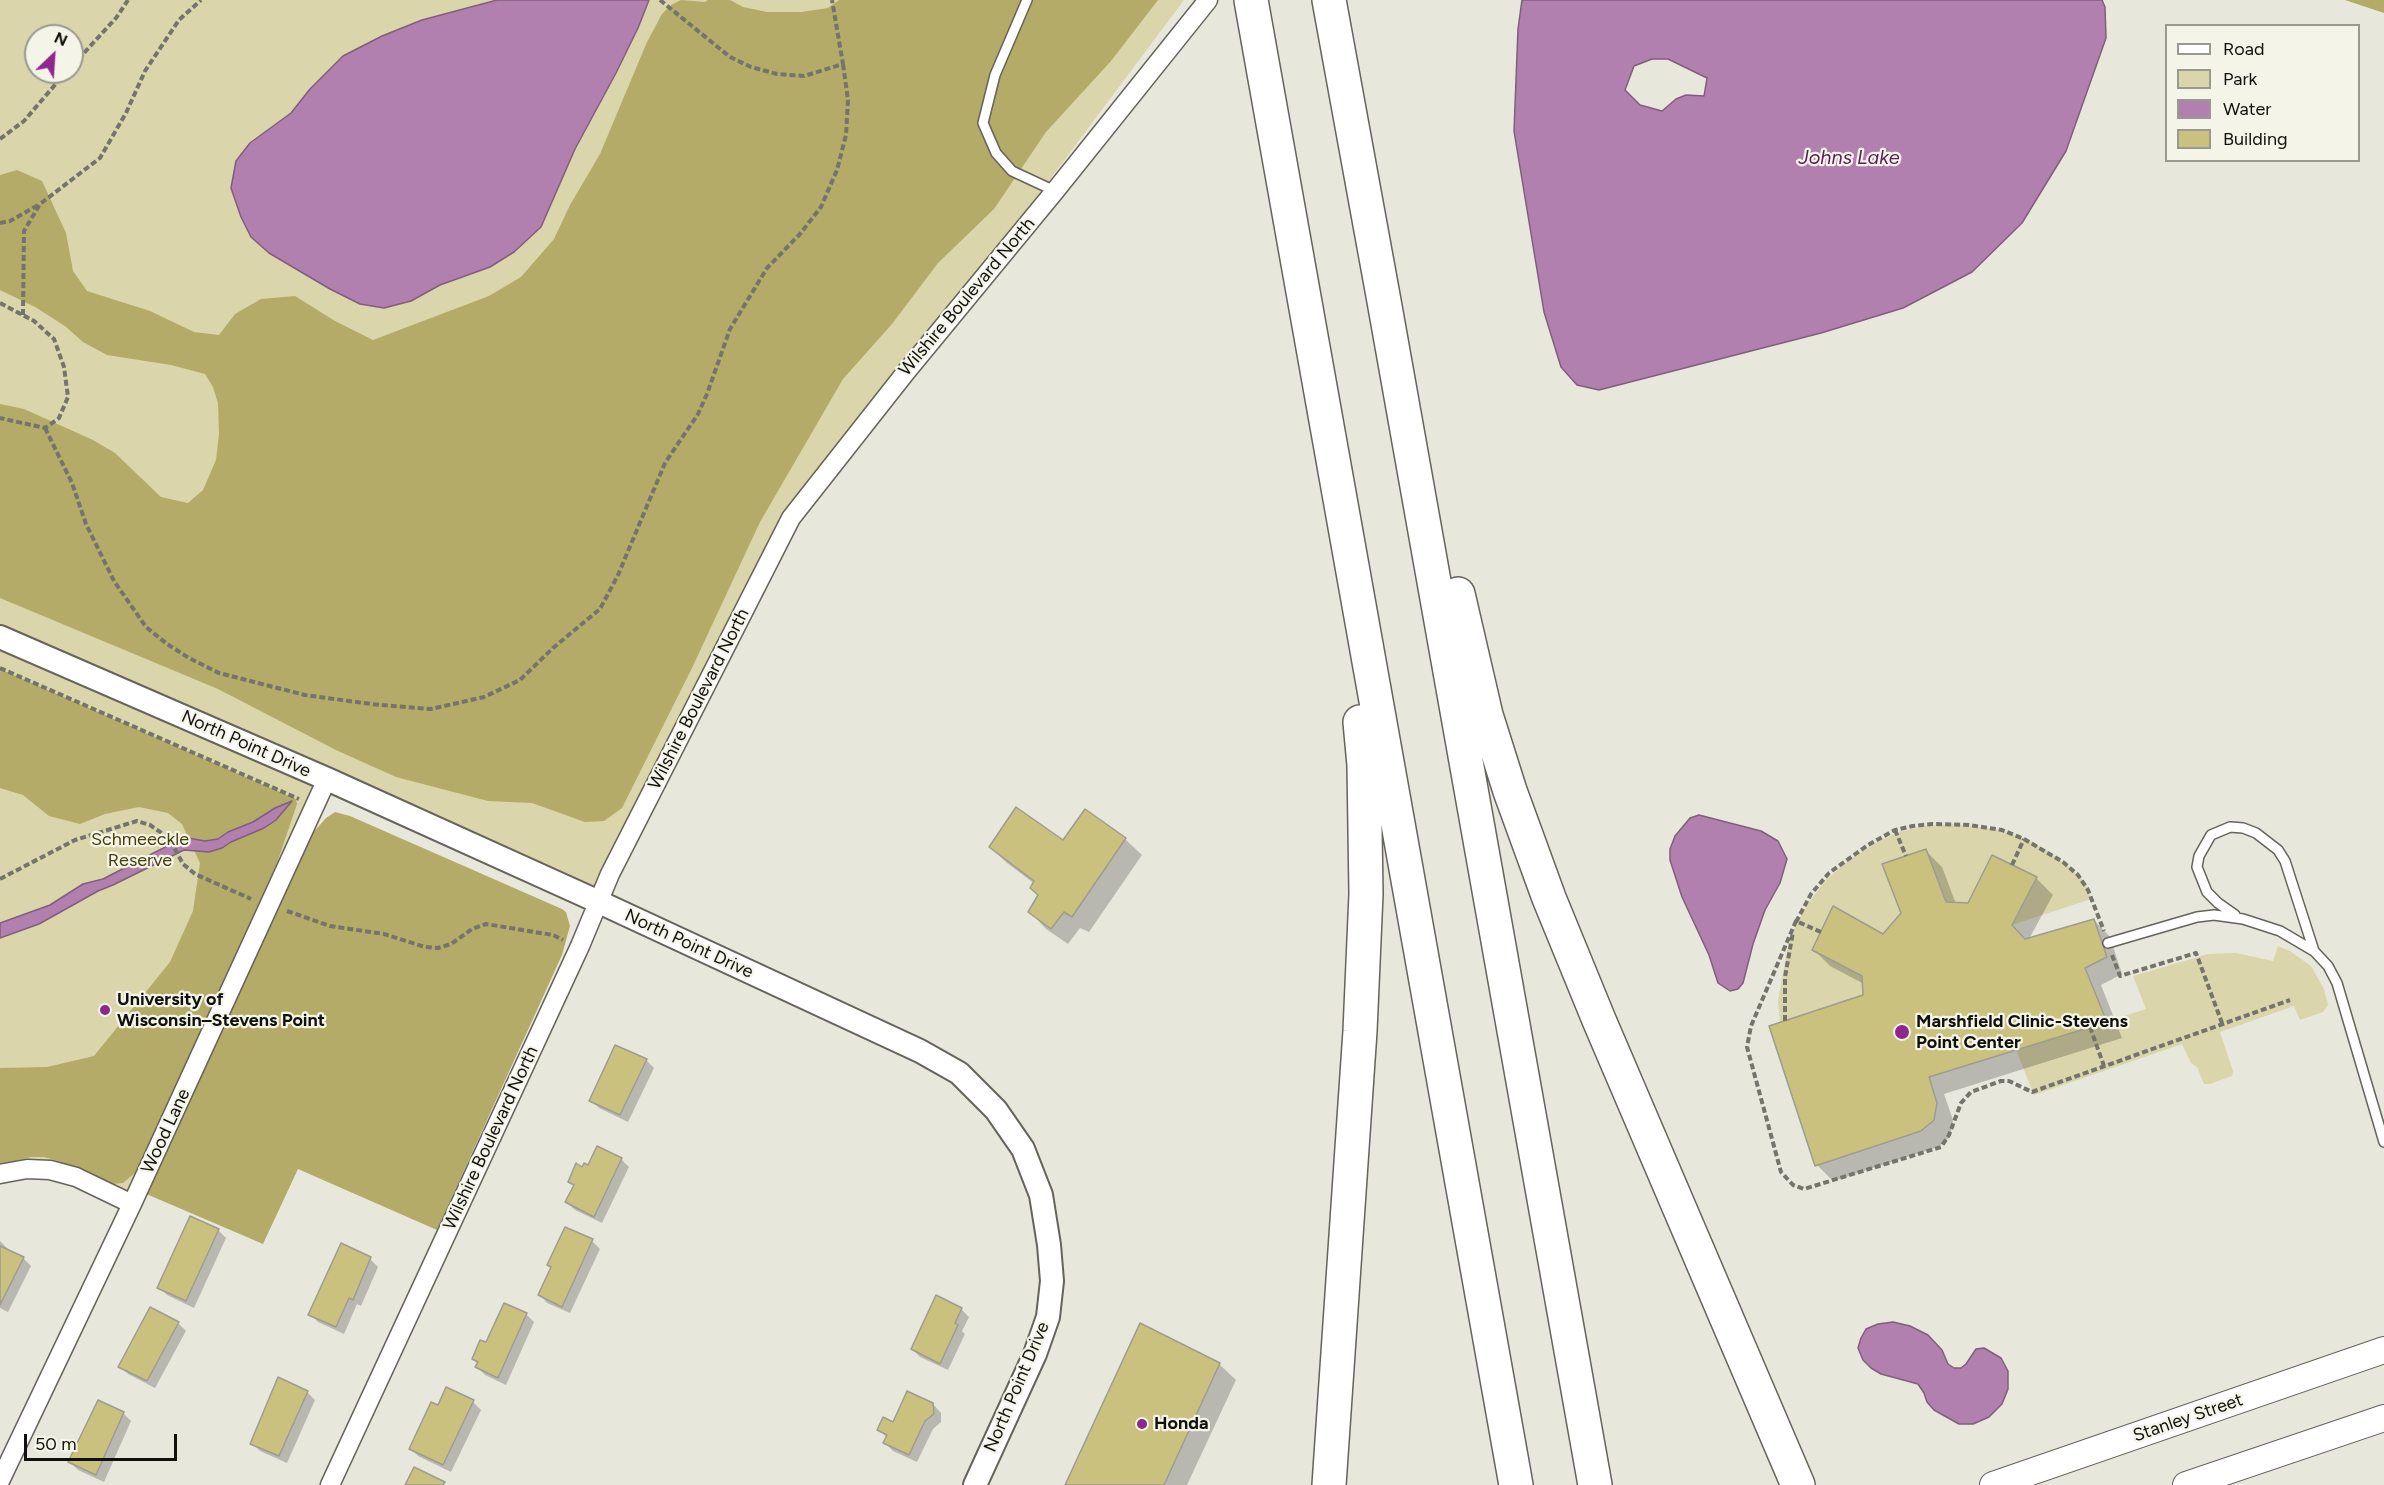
<!DOCTYPE html>
<meta charset="utf-8">
<style>
body{margin:0}
#map{position:relative;width:2384px;height:1485px;overflow:hidden;background:#e8e7dc;font-family:Figtree,sans-serif}
canvas{display:block}
.legend{position:absolute;left:2165px;top:24px;width:195px;height:138px;box-sizing:border-box;background:#f5f4e9;border:2px solid #999991;margin:0;padding:8px 10px;list-style:none;font-size:18px;color:#10100c}
.legend li{display:flex;align-items:center;gap:12px;height:30px}
.legend b{width:30px;border:2px solid #999991}
.north{position:absolute;left:24px;top:24px;width:60px;height:60px;box-sizing:border-box;background:#f5f4e9;border:2px solid #999991;border-radius:50%;rotate:25deg;font-size:16px;font-weight:700;line-height:24px;text-align:center;color:#10100c}
.north::after{content:'';display:block;margin:auto;width:21px;height:27px;background:#8f288e;clip-path:polygon(50% 0,100% 100%,50% 72%,0 100%)}
.scale{position:absolute;left:24px;top:1434px;width:153px;height:27px;box-sizing:border-box;border:3px solid #10100c;border-top:0;padding-left:8px;font-size:18px;line-height:21px;white-space:nowrap;color:#10100c;-webkit-text-stroke:4px #f5f4e9;paint-order:stroke}
</style>
<div id="map">
<canvas width="2384" height="1485"></canvas>
<ul class="legend">
<li><b style="height:8px;background:#fff"></b>Road</li>
<li><b style="height:16px;background:#dad5aa"></b>Park</li>
<li><b style="height:16px;background:#b180ae"></b>Water</li>
<li><b style="height:16px;background:#cac17e"></b>Building</li>
</ul>
<div class="north">N</div>
<div class="scale">50 m</div>
</div>
<script>
const g = document.querySelector('canvas').getContext('2d');
g.lineJoin = 'round';
function fill(path, color) {
  g.fillStyle = color;
  g.fill(path, 'evenodd');
}
function toPath(rows) {
  const path = new Path2D();
  for (const r of rows) {
    path.moveTo(r[0], r[1]);
    for (let i = 2; i < r.length; i += 2) path.lineTo(r[i], r[i + 1]);
  }
  return path;
}
function strokePath(path, color, width, dash) {
  g.strokeStyle = color;
  g.lineWidth = width;
  g.lineCap = dash ? 'butt' : 'round';
  g.setLineDash(dash || []);
  g.stroke(path);
}
function label(font, color, halo, rows, align = 'center') {
  g.font = font + ' Figtree,sans-serif';
  g.lineWidth = 4.5;
  g.setLineDash([]);
  g.textBaseline = 'middle';
  g.strokeStyle = halo;
  g.fillStyle = color;
  for (const [text, x, y, turn = 0] of rows) {
    g.save();
    g.translate(x, y);
    g.rotate((+turn || 0) * Math.PI / 180);
    g.textAlign = isNaN(turn) ? turn : align;
    if (halo) g.strokeText(text, 0, 0);
    g.fillText(text, 0, 0);
    g.restore();
  }
}
const green = toPath([
 [0,0,1184,0,906,372,807,497,599,902,327,779,132,1204,76,1177,0,1174],
 [36,36,72,36,72,72,36,72],
 [1951,824,2002,830,2025,839,2046,850,2068,866,2085,882,2091,899,2012,925,2037,877,1993,855,1968,903,1946,902,1882,864,1901,913,1883,934,1833,907,1812,950,1862,976,1863,995,1780,1022,1778,1001,1787,951,1795,927,1809,902,1826,880,1848,861,1875,843,1899,832,1925,826],
 [2278,946,2290,951,2311,966,2324,989,2328,1005,2323,1012,2300,1020,2294,1006,2220,1032,2233,1071,2232,1076,2210,1084,2204,1084,2197,1067,2191,1063,2182,1044,2034,1095,2016,1050,2146,1009,2133,976,2208,954,2236,953,2273,961]
]);
const forest = toPath([
 [681,0,705,2,708,0,730,0,743,7,767,12,801,12,828,8,839,0,1158,0,1111,61,1046,132,994,209,938,263,892,324,843,379,760,522,692,668,622,808,604,821,585,822,532,803,488,801,396,777,336,750,218,689,0,598,0,404,24,409,93,440,115,453,161,497,188,503,203,490,216,460,219,434,218,403,213,387,205,374,171,365,107,355,83,342,65,326,35,307,0,290,0,175,17,170,42,181,66,233,73,271,87,291,150,311,194,332,219,335,235,314,261,299,295,296,335,321,373,340,489,296,521,277,554,239,570,205,600,154,647,42,662,14,671,5],
 [2345,0,2384,0,2384,13],
 [0,669,296,799,297,804,277,863,136,1172,123,1183,112,1184,58,1161,44,1157,31,1157,0,1165,0,1068,47,1067,94,1056,170,962,193,911,200,863,182,824,168,813,139,807,105,814,80,824,49,816,23,795,0,788],
 [335,812,350,816,562,909,566,912,570,926,562,955,437,1230,298,1169,263,1244,144,1193,311,835,326,818]
]);
const water = toPath([
 [497,0,649,0,638,28,616,73,575,149,541,227,514,252,490,267,440,285,411,301,384,308,360,304,330,289,269,253,251,237,241,217,231,188,236,161,250,143,291,113,310,89,343,56,382,36,422,20,497,0],
 [1522,0,2102,0,2105,7,2106,38,2066,151,2022,223,1972,272,1903,308,1821,333,1599,390,1577,385,1561,367,1544,312,1514,131,1518,29,1522,0],
 [1652,59,1668,59,1707,78,1704,96,1686,95,1676,99,1662,111,1640,105,1625,90,1634,66,1652,59],
 [292,801,276,820,264,828,231,842,222,848,209,852,184,850,113,885,98,891,39,924,0,938,0,923,50,905,83,884,103,879,177,841,188,838,205,841,218,839,228,832,253,822,275,808,292,801],
 [1699,815,1761,831,1778,841,1787,859,1780,883,1765,910,1753,944,1743,983,1738,989,1730,991,1718,983,1709,955,1682,897,1670,860,1670,849,1675,836,1690,818,1699,815],
 [1893,1322,1910,1326,1928,1335,1942,1350,1948,1364,1954,1368,1961,1368,1966,1364,1976,1349,1984,1348,2001,1358,2008,1371,2008,1389,2002,1404,1989,1417,1973,1424,1959,1424,1934,1410,1927,1402,1924,1393,1918,1384,1881,1374,1871,1368,1863,1360,1858,1348,1861,1338,1866,1329,1878,1324,1893,1322]
]);
const shadow = toPath([
 [1125,839,1142,855,1089,932,1080,928,1068,944,1046,929,1030,912,1039,895,1035,884,1007,863,990,847],
 [1926,851,1942,867,1956,904,1969,904,2036,878,2053,895,2029,939,2094,920,2110,937,2122,974,2101,985,2122,1038,1944,1094,1953,1120,1950,1137,1938,1147,1833,1181,1817,1165,1864,996,1864,984,1830,966,1814,950,1883,935,1903,913],
 [646,1060,654,1068,628,1122,599,1108,591,1100],
 [621,1159,629,1167,602,1223,575,1210,567,1202,575,1187,570,1181,583,1169],
 [190,1218,219,1231,226,1238,194,1308,167,1295,159,1287],
 [0,1241,8,1249,7,1251,23,1258,31,1266,8,1312,0,1308],
 [592,1241,600,1249,570,1313,547,1303,540,1295],
 [342,1245,370,1259,378,1267,361,1306,357,1304,344,1334,318,1322,310,1314],
 [961,1309,969,1317,962,1331,965,1334,948,1370,920,1357,912,1349],
 [526,1314,534,1322,506,1385,485,1375,477,1367,478,1364,473,1359,487,1344],
 [178,1323,186,1331,155,1388,128,1374,120,1366],
 [1219,1364,1236,1380,1187,1485,1066,1485],
 [307,1392,315,1400,287,1463,260,1451,252,1443],
 [473,1402,481,1410,451,1472,418,1456,410,1448,438,1407],
 [933,1404,941,1413,941,1422,933,1429,917,1462,893,1451,885,1443,887,1438,879,1429,893,1424],
 [123,1413,131,1421,104,1482,78,1470,70,1462]
]);
const building = toPath([
 [1016,807,1063,840,1085,809,1126,838,1072,917,1064,912,1051,929,1028,912,1038,895,1030,888,1034,881,989,847,1016,807],
 [1926,849,1946,902,1968,903,1992,855,2037,877,2012,925,2025,939,2094,919,2107,957,2085,968,2107,1022,1929,1077,1937,1103,1934,1120,1921,1131,1815,1166,1769,1026,1863,995,1862,976,1812,950,1833,906,1883,934,1901,913,1882,864,1926,849],
 [615,1045,647,1059,620,1115,589,1101,615,1045],
 [597,1146,622,1158,594,1217,565,1202,574,1185,568,1182,576,1163,582,1167,584,1163,588,1165,597,1146],
 [190,1216,219,1229,186,1301,157,1288,190,1216],
 [565,1227,593,1239,562,1307,538,1295,551,1267,547,1265,565,1227],
 [341,1243,371,1257,353,1300,349,1298,336,1327,308,1315,341,1243],
 [0,1246,24,1257,0,1305,0,1246],
 [936,1295,962,1308,955,1323,958,1325,940,1364,911,1349,936,1295],
 [504,1303,527,1313,498,1378,475,1367,478,1362,472,1359,480,1340,486,1342,504,1303],
 [150,1307,179,1322,147,1381,118,1367,150,1307],
 [1140,1323,1220,1363,1164,1485,1065,1485,1140,1323],
 [278,1377,308,1391,279,1456,250,1444,278,1377],
 [446,1387,474,1400,443,1465,409,1449,431,1402,438,1405,446,1387],
 [907,1391,933,1403,934,1414,925,1421,909,1455,883,1443,887,1435,877,1430,883,1417,893,1422,907,1391],
 [98,1400,124,1412,96,1475,68,1462,98,1400],
 [414,1467,445,1482,443,1485,405,1485,414,1467]
]);
const path = toPath([
 [660,0,730,57,751,67,777,74,804,76,843,64,832,0],
 [72,66,116,18,128,0],
 [0,139,24,121,66,72],
 [0,223,10,221,40,204],
 [0,303,34,321,54,339,64,367,68,397,59,418,45,428,0,418],
 [23,315,24,231,40,204,100,158,126,113,145,71,179,20,201,0],
 [45,428,72,483,86,524,114,581,146,627,167,644,189,658,219,673,250,681,305,695,371,704,431,709,484,697,520,680,553,648,600,609,618,575,665,463,698,414,707,394,730,329,767,268,800,234,821,207,837,170,846,135,848,100,843,64],
 [0,668,299,799],
 [1895,830,1906,856],
 [2012,865,2024,839],
 [0,879,75,840,137,821,150,825,169,838,183,864,195,874,251,899],
 [287,911,330,926,384,934,425,947,438,948,451,944,472,929,486,924,553,935,563,940],
 [1796,922,1811,894,1829,873,1868,845,1895,830,1913,826,1932,824,1969,825,2002,830,2024,839,2063,862,2078,875,2088,890,2104,931],
 [1821,932,1796,921,1751,1026,1747,1047,1781,1172,1793,1185,1804,1189,1941,1147,1949,1135,1961,1103,1971,1092,2001,1081,2009,1081,2032,1092,2290,1000],
 [2112,955,2120,976,2196,953,2222,1023],
 [1785,1021,1785,977,1793,932],
 [2090,1027,2104,1066]
]);
const service = toPath([
 [1027,0,995,75,983,123,996,153,1012,171,1055,191],
 [2235,915,2218,903,2207,892,2197,867,2199,856,2211,835,2230,827,2243,828,2256,833,2278,850,2285,861,2314,951],
 [2108,943,2197,917,2214,915,2243,919,2280,931,2314,951,2328,966,2337,983,2384,1142]
]);
const minor = toPath([
 [0,1174,27,1169,50,1170,76,1177,132,1204],
 [0,1481,132,1204,327,779],
 [330,1485,580,946,610,874,791,518,906,372,1055,191,1208,0]
]);
const tertiary = toPath([
 [0,637,327,779,599,902,920,1051,959,1073,996,1110,1023,1149,1041,1195,1049,1245,1052,1281,1048,1317,1035,1354,975,1485]
]);
const secondary = toPath([
 [1993,1485,2384,1350],
 [2186,1485,2384,1418]
]);
const motorway = toPath([
 [1251,0,1516,1485],
 [1329,0,1384,301,1595,1485],
 [1458,594,1486,715,1510,791,1549,898,1599,1020,1798,1485],
 [1329,1485,1360,1031,1366,894,1364,765,1360,722]
]);
const markers = [
 [105,1010,6,"#8f288e"],
 [1902,1032,8,"#8f288e"],
 [1142,1424,6,"#8f288e"]
];
const streetNames = [
 ["Wilshire Boulevard North",967,297,-50],
 ["Wilshire Boulevard North",699,699,-63],
 ["North Point Drive",246,744,24],
 ["North Point Drive",689,944,25],
 ["Wood Lane",166,1131,-65],
 ["Wilshire Boulevard North",491,1138,-65],
 ["North Point Drive",1017,1387,-67],
 ["Stanley Street",2188,1418,-19]
];
const parkNames = [
 ["Schmeeckle",140,840],
 ["Reserve",140,861]
];
const poiNames = [
 ["University of",117,1000],
 ["Wisconsin–Stevens Point",117,1021],
 ["Marshfield Clinic-Stevens",1916,1022],
 ["Point Center",1916,1043],
 ["Honda",1154,1424]
];
const waterNames = [
 ["Johns Lake",1849,158]
];
fill(green, '#dad5aa');
fill(forest, '#b4ab68');
fill(water, '#b180ae');
strokePath(water, '#815e7d', 1.5);
fill(shadow, '#0003');
fill(building, '#cac17e');
strokePath(building, '#9d9c92', 1.5);
strokePath(service, '#65635a', 12);
strokePath(minor, '#65635a', 21);
strokePath(tertiary, '#65635a', 26);
strokePath(secondary, '#65635a', 28);
strokePath(motorway, '#65635a', 36);
strokePath(path, '#74746d', 4, [6, 3]);
strokePath(service, '#fff', 9);
strokePath(minor, '#fff', 18);
strokePath(tertiary, '#fff', 22);
strokePath(secondary, '#fff', 26);
strokePath(motorway, '#fff', 33);
for (const [x, y, r, color] of markers) {
  const dot = new Path2D();
  dot.arc(x, y, r, 0, 2 * Math.PI);
  g.fillStyle = color;
  g.fill(dot);
  strokePath(dot, '#f5f4e9', 2);
}
label('18px', '#10100c', '#f5f4e9', streetNames);
label('18px', '#463f07', '#f5f4e9', parkNames);
label('bold 18px', '#10100c', '#f5f4e9', poiNames, 'left');
label('italic 20px', '#5c205b', '#f5f4e9', waterNames);
</script>
